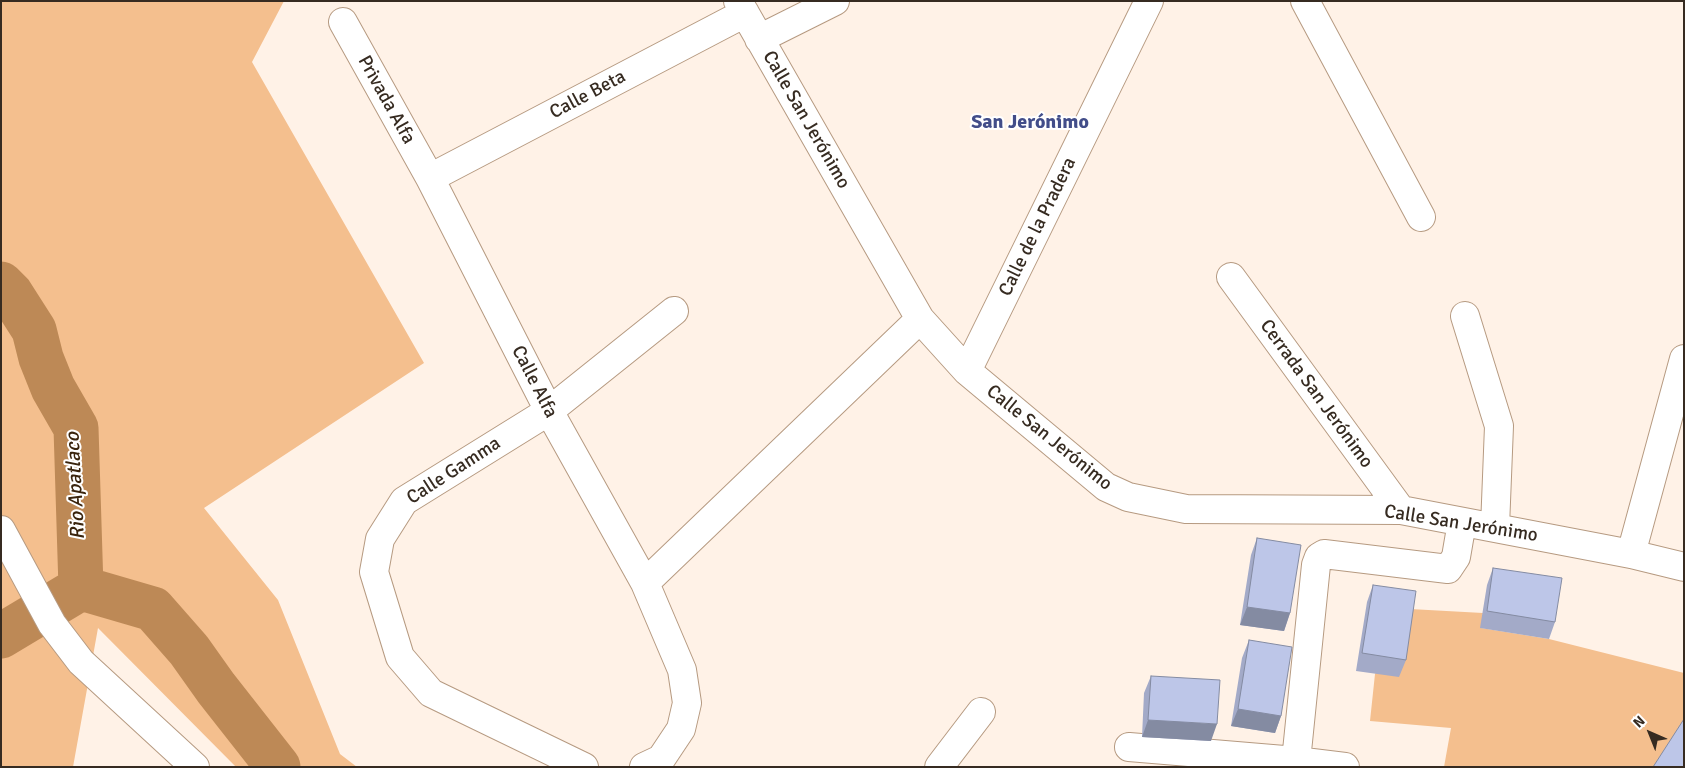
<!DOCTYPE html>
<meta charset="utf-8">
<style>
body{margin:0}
#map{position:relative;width:1685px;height:768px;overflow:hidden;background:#fff2e7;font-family:Signika,sans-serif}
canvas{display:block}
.frame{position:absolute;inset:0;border:2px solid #362b21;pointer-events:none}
.north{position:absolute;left:1625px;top:708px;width:50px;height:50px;-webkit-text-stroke:4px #fff;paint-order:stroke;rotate:316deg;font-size:14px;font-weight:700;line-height:20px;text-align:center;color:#362b21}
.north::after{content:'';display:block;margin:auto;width:18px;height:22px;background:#362b21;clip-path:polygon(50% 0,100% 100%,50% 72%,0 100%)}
</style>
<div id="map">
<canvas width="1685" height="768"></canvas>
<div class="frame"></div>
<div class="north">N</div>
</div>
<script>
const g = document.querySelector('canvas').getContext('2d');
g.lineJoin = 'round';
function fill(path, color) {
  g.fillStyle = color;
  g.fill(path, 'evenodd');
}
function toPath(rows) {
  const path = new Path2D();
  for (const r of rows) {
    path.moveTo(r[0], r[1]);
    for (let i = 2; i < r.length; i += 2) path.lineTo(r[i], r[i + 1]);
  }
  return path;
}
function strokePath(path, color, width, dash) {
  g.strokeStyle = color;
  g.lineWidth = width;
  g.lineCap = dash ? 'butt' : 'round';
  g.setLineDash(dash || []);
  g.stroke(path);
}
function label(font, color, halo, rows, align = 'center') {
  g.font = font + ' Signika,sans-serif';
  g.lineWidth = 4;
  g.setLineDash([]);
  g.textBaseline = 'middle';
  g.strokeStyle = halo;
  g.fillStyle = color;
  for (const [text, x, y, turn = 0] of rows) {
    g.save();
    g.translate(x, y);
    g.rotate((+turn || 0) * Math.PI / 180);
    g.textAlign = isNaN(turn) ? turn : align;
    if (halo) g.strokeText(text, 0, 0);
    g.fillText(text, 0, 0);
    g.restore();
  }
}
const green = toPath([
 [1,1,284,1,252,62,424,363,204,508,278,600,340,754,357,767,236,767,98,628,73,767,1,767],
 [1410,609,1483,613,1481,628,1549,639,1684,673,1684,725,1657,767,1444,767,1451,728,1370,721,1375,674]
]);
const river = toPath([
 [1,284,11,294,34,330,41,358,53,388,76,428,81,588],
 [1,636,81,588,153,609,189,650,216,688,278,767]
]);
const minor = toPath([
 [738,1,920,319,967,371,1106,487,1128,497,1186,509,1401,510,1631,554,1684,567],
 [1305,1,1421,217],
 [343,22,430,178,549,411,645,583,682,670,687,703,681,729,661,759,644,767],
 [759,39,835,1],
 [430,178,745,13],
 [1231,277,1401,510],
 [1465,316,1499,426,1495,527],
 [967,371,1149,1],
 [1,530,52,624,81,662,195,767],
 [1631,554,1684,359],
 [645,583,920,319],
 [1129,747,1296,761,1345,767],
 [1296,761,1316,565,1319,557,1324,554,1448,569,1456,557,1462,522],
 [584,767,431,693,400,657,374,572,380,539,404,501,549,411,674,311],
 [939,767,981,712]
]);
const wall = toPath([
 [1257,538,1290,613,1284,631,1240,625,1251,555],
 [1493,568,1555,622,1549,639,1480,628,1487,585],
 [1373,585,1406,660,1399,677,1356,671,1367,602],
 [1249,640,1281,716,1275,733,1231,726,1242,658],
 [1151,676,1211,741,1142,737,1144,693]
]);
const shadedWall = toPath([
 [1247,607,1290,613,1284,631,1240,625],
 [1238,709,1281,716,1275,733,1231,726],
 [1148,720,1217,724,1211,741,1142,737]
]);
const building = toPath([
 [1257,538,1301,545,1290,613,1247,607,1257,538],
 [1493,568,1562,578,1555,622,1487,611,1493,568],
 [1373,585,1416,591,1406,660,1362,653,1373,585],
 [1249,640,1292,647,1281,716,1238,709,1249,640],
 [1151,676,1220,680,1217,724,1148,720,1151,676],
 [1684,719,1684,767,1653,767,1684,719]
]);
const streetNames = [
 ["Calle Beta",588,95,-28],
 ["Privada Alfa",386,100,61],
 ["Calle San Jerónimo",806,120,60],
 ["Calle de la Pradera",1038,227,-64],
 ["Calle Alfa",534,382,63],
 ["Cerrada San Jerónimo",1316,394,54],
 ["Calle San Jerónimo",1049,438,39],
 ["Calle Gamma",454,471,-33],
 ["Calle San Jerónimo",1461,524,9]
];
const neighbourhoodNames = [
 ["San Jerónimo",1030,123]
];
const waterNames = [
 ["Rio Apatlaco",76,486,-93]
];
fill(green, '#f4bf8e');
strokePath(river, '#bd8956', 45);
strokePath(minor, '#b69a81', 30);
strokePath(minor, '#fff', 28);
fill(wall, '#a3aac8');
fill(shadedWall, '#848ba2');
fill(building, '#bdc6e8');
strokePath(building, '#848ba2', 1);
label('19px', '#362b21', '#fff', streetNames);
label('bold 20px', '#424d89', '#fff', neighbourhoodNames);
label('italic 20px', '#3a240d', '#fff', waterNames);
</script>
